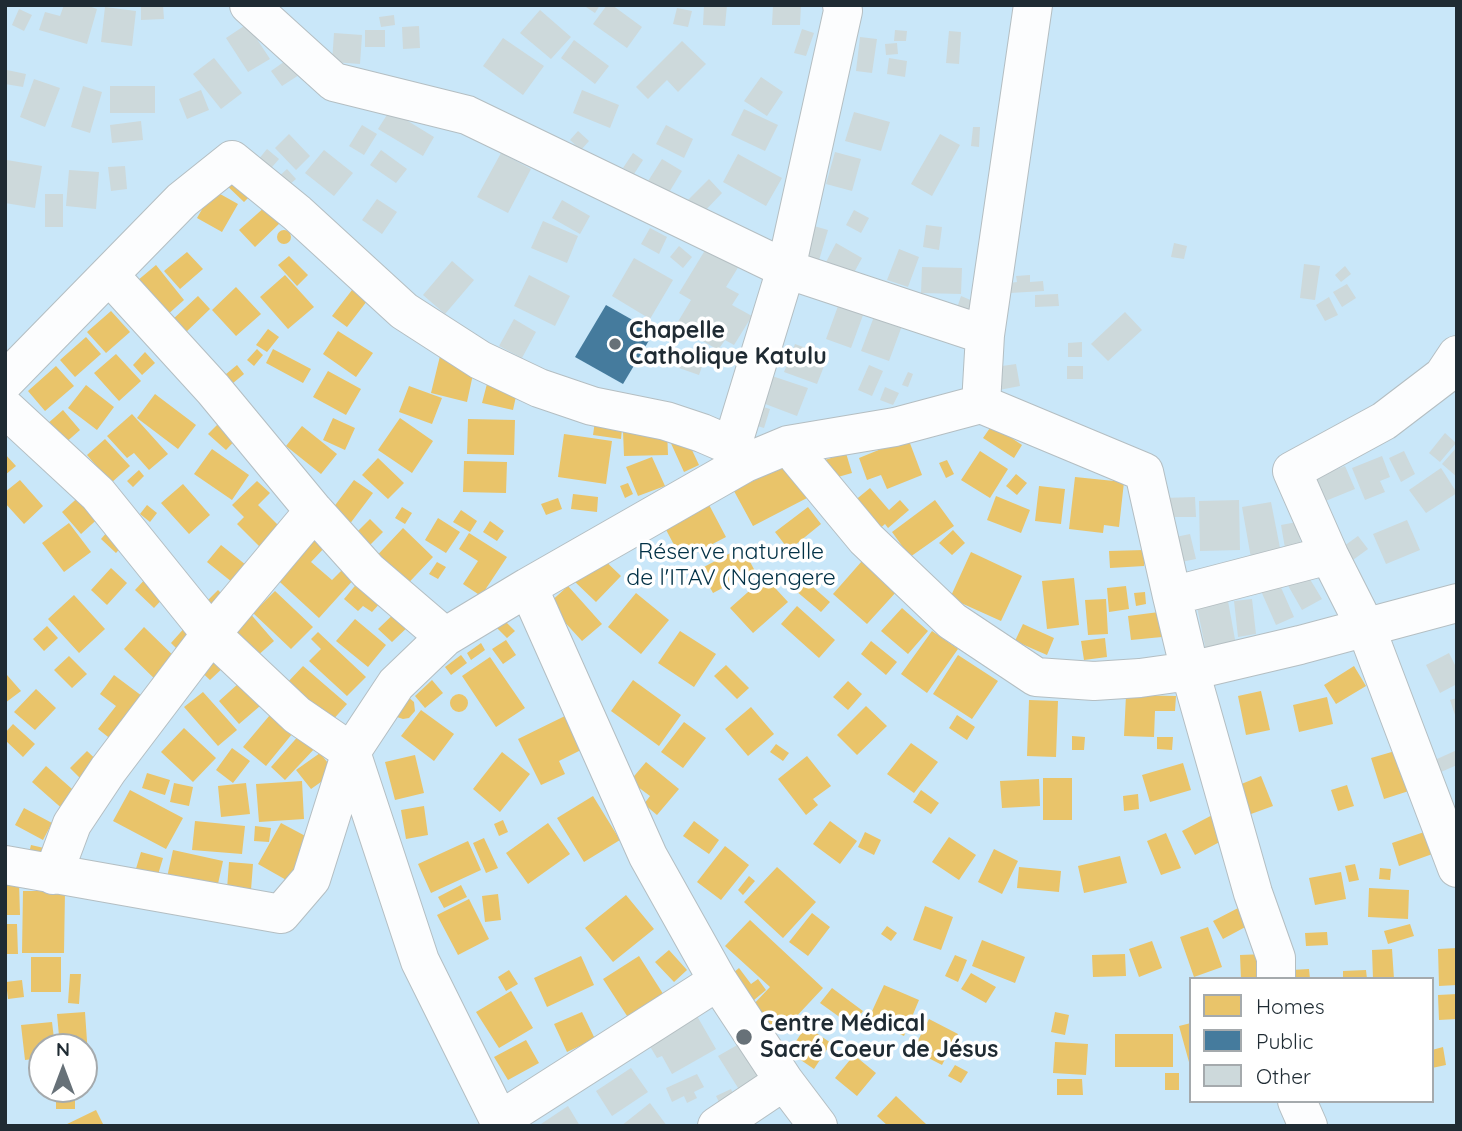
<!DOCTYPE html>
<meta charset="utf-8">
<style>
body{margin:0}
#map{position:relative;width:1462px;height:1131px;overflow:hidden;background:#ecf4f7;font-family:Quicksand,sans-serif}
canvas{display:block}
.frame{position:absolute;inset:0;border:7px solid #1f2b33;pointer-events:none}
.legend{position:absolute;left:1189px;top:977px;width:245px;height:126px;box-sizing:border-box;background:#fff;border:2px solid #a5aaad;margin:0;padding:9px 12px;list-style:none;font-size:21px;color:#1f2b33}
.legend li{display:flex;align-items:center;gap:14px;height:35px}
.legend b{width:35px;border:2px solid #a5aaad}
.north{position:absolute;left:28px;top:1033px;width:70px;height:70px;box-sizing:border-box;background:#fff;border:2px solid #a5aaad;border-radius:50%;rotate:0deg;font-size:19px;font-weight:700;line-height:28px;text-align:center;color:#1f2b33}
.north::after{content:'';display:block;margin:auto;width:24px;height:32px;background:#677178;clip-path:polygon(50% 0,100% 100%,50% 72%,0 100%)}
</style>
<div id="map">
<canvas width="1462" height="1131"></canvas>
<div class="frame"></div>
<ul class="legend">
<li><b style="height:19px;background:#e9c46a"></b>Homes</li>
<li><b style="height:19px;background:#457b9d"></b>Public</li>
<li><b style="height:19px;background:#cdd9db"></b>Other</li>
</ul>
<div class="north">N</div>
</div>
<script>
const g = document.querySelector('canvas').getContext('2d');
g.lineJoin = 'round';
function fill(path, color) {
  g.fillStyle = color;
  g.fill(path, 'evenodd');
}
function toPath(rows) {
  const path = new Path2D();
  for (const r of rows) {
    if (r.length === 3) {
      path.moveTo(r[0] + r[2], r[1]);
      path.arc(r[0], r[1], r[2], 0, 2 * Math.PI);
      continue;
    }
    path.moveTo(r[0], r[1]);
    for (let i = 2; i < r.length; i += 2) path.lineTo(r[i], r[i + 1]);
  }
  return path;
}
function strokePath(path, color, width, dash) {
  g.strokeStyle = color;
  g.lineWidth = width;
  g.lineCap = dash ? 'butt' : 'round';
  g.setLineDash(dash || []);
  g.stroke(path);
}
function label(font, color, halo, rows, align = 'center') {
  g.font = font + ' Quicksand,sans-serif';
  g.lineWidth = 7;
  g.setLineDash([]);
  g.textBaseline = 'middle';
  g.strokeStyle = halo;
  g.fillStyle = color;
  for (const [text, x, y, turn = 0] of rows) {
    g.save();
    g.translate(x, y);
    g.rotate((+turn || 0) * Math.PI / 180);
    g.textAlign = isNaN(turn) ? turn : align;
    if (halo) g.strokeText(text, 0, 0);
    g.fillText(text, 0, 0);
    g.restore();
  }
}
const green = toPath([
 [5,5,1457,5,1457,1126,5,1126],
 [1191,979,1432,979,1432,1101,1191,1101],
 [42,1047,84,1047,84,1089,42,1089]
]);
const homes = toPath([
 [229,173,251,195,244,202,222,181],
 [213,190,238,204,222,232,197,218],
 [266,206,281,222,255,247,239,230],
 [284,237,7],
 [187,252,203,269,180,289,164,271],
 [289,256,308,275,297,286,278,265],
 [156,265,184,300,166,316,137,281],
 [285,275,314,307,288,329,260,297],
 [236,287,261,314,236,336,212,310],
 [352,290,367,301,347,327,332,316],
 [198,296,210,309,184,334,172,320],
 [111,311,130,332,106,353,87,332],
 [268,329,279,337,267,352,256,345],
 [338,331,373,353,356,377,323,354],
 [86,337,101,354,75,377,60,360],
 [257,349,263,355,254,366,247,360],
 [273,349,311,369,303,383,266,363],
 [145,352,155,363,142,375,133,365],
 [116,354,141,381,119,401,94,373],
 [440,356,475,365,467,402,431,393],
 [237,365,244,374,227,388,220,379],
 [56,366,74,386,45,411,28,391],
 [328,371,361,389,346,415,313,397],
 [489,376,519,383,513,410,482,403],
 [86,385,114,407,97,430,68,408],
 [409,386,442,398,432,424,399,412],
 [155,394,196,425,178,449,137,418],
 [63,410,80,430,64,444,46,425],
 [132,414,168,454,149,470,134,453,127,458,107,436],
 [596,414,623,418,621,439,593,435],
 [224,418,241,434,226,450,208,434],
 [333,418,355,428,345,450,323,440],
 [400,418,433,441,412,473,378,450],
 [468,419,515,420,514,455,467,454],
 [992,425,1022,445,1014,458,983,438],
 [302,426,337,454,321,474,286,446],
 [667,429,668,455,624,456,623,431],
 [684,433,699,465,684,472,669,439],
 [564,434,612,441,606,484,558,477],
 [908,438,922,475,887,489,881,475,867,480,859,458],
 [105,439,130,466,111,483,87,455],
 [212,449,249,475,232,500,194,474],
 [980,451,1008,469,990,498,961,480],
 [846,453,852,473,831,479,825,460],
 [5,454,16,466,5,475],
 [652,457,665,486,638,496,626,467],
 [378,458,404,483,388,499,362,475],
 [947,460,954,474,946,478,939,463],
 [464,461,507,462,506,493,463,492],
 [789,462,807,498,753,526,734,491],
 [139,470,144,476,133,487,127,481],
 [1016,474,1027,483,1017,495,1006,486],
 [1075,477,1124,482,1119,527,1104,525,1103,533,1069,529],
 [20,480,43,506,24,524,5,503,5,492],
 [354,480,373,493,349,525,330,512],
 [257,481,270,493,258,505,286,533,266,553,237,524,244,517,232,505],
 [628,483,633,494,625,498,620,486],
 [183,484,210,515,189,534,161,503],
 [1039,486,1065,489,1061,524,1035,521],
 [870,488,889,510,900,500,909,510,888,528,885,524,877,531,853,502],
 [84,492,103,514,81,534,62,512],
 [573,494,598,497,597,512,571,509],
 [996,496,1030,510,1021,533,987,520],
 [558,498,562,509,546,515,541,504],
 [935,500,954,526,910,557,892,532],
 [707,501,726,537,682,560,663,524],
 [147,505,157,513,150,522,140,514],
 [402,507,412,513,405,524,395,518],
 [808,507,821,524,789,550,775,532],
 [461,510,477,521,470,532,453,522],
 [438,518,460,532,446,553,425,540],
 [370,519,383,532,365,550,351,538],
 [490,521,504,531,497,541,483,532],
 [69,523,91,552,64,572,42,543],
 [115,523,130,537,116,553,101,539],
 [309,528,327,545,311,562,332,580,345,567,356,577,319,618,269,572],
 [403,528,433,557,399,593,369,564],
 [953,530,965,543,952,555,939,543],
 [469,533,507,557,481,596,463,584,478,561,459,549],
 [221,545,256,573,242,590,207,562],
 [742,547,755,571,713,593,700,569],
 [1144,550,1144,566,1110,568,1109,551],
 [971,552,1022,576,1001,621,950,598],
 [598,554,621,576,596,602,573,580],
 [862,561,897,591,867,624,833,594],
 [437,562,446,567,438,579,429,574],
 [111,568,127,583,107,605,91,590],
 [148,576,167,594,154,608,135,590],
 [765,577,788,602,753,633,730,608],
 [1074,578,1079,625,1047,629,1042,581],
 [805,580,830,602,821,612,796,591],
 [359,581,382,601,372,612,363,606,358,611,344,599],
 [568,586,602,624,582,641,548,604],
 [1126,586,1129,609,1109,612,1107,588],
 [218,590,232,604,220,616,206,602],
 [275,591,313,627,291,649,253,613],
 [1145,592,1146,604,1136,606,1134,593],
 [636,593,669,620,641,654,608,627],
 [74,595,105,629,79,653,48,619],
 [1106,599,1108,634,1088,635,1085,600],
 [797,606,835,640,819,658,781,624],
 [400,608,413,622,392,642,378,629],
 [902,608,928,631,908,654,881,631],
 [248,611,274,641,255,658,229,628],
 [1159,612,1162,637,1131,640,1128,616],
 [355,619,386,645,368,667,336,641],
 [505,621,515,631,507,638,497,628],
 [1023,624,1054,638,1047,655,1015,641],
 [187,625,187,659,171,643],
 [47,626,58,638,44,651,33,639],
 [144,627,183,665,162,686,124,649],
 [680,631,716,654,694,687,658,663],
 [932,631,958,649,927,693,901,674],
 [318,632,366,677,347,696,309,661,321,649,311,639],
 [1105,638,1107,657,1084,660,1081,641],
 [506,640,516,655,503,664,492,649],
 [871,641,897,662,886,675,861,654],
 [481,643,485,650,471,660,467,653],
 [211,649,227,664,210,680,195,666],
 [461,655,467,663,451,675,445,667],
 [958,655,998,681,972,719,933,694],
 [69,656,87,674,72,688,54,670],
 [490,657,525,708,496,727,462,676],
 [726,665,749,688,737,699,714,676],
 [303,666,347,704,331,722,287,683],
 [1354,666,1366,686,1336,704,1324,685],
 [7,675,21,691,5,703,5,677],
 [114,675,146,699,117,744,98,729,116,706,100,694],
 [432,680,443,693,425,708,415,696],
 [633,680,681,715,659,746,611,711],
 [848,681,862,694,848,710,833,697],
 [239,683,260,706,239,724,219,701],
 [36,689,56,708,35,730,14,712],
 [1261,691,1270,730,1246,735,1238,696],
 [203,692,237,730,218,746,184,707],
 [459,703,9],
 [1126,695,1176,696,1175,711,1155,711,1154,737,1124,736],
 [407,696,414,702,415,711,409,718,403,719,397,717],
 [1327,697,1333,724,1299,732,1293,705],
 [1029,700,1058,701,1056,757,1027,756],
 [866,706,887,726,857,755,837,735],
 [751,707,774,734,748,756,725,729],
 [275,709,297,728,266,766,243,747],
 [421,710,454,734,434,761,401,736],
 [567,715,583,749,559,761,565,774,541,785,518,739],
 [957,715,975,727,967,740,949,728],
 [684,722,706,738,683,768,661,752],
 [13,724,35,744,23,757,5,740,5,733],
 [184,728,216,758,193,782,161,752],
 [301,733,316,747,285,780,271,767],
 [1072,736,1085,737,1084,750,1072,750],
 [1157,737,1173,737,1172,750,1157,749],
 [911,743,938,762,914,793,887,774],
 [776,744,789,753,783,761,770,752],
 [232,748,250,761,233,783,216,770],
 [1402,749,1415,789,1384,799,1371,758],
 [87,751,103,766,85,783,70,768],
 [502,752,530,774,500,812,473,789],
 [320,753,335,772,311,789,296,770],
 [415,755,424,793,395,800,385,762],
 [807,756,831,786,813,799,818,805,806,815,778,779],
 [646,762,679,789,657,815,644,804,650,796,630,781],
 [1183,763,1191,790,1150,802,1142,775],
 [46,766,80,796,66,812,32,782],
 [147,773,170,780,165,795,142,788],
 [1261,776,1273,806,1251,814,1239,785],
 [1043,778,1072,778,1072,820,1043,820],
 [1039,779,1040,806,1002,808,1000,781],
 [302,781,304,819,259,822,256,784],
 [174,783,193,787,189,806,170,802],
 [246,783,250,814,221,817,218,786],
 [1347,785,1354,806,1338,811,1331,790],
 [130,790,183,818,166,849,113,821],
 [921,790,939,803,931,814,913,802],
 [1138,794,1139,809,1124,811,1123,796],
 [593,796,620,840,584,862,557,818],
 [424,806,428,835,406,839,401,810],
 [24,808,52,823,43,840,15,825],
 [1218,812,1231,836,1195,855,1182,831],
 [503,820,508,832,499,836,494,824],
 [195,821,245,826,242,854,192,850],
 [694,821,719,840,709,854,683,836],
 [830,821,857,841,840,864,813,844],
 [281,823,311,839,288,881,258,864],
 [548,823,570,854,528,884,506,853],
 [255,826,271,828,269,842,254,841],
 [1430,830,1438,852,1399,866,1392,843],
 [865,832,881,840,874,855,858,847],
 [1166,833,1181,868,1161,875,1147,841],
 [949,837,976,855,959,880,932,862],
 [484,838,498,868,486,873,473,843],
 [468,841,481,870,431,893,418,864],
 [31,845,44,848,41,860,28,857],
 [725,846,749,865,721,900,697,882],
 [994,849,1018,861,1002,894,978,882],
 [173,850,223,861,216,893,166,882],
 [141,852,163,858,157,878,135,872],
 [1120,856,1127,883,1084,893,1078,866],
 [229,862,253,864,251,890,227,889],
 [1355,864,1359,880,1349,882,1345,866],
 [777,867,816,902,783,938,744,902],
 [1019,867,1061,871,1059,892,1017,888],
 [1380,868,1391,869,1390,880,1379,879],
 [1341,872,1346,899,1315,905,1309,878],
 [749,876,755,881,743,895,738,890],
 [5,882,19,882,20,915,5,915],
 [461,885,467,897,444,908,438,897],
 [1369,888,1409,890,1408,919,1368,917],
 [23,891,65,891,64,953,22,953],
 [498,894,501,920,485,922,482,896],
 [626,895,654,929,613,962,585,928],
 [469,899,489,939,458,955,437,915],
 [925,906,953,917,941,950,913,940],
 [1240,907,1249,925,1223,939,1213,921],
 [812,913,830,927,808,956,789,942],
 [750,920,823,988,780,1034,751,1007,770,987,725,946],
 [5,924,17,924,18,954,5,954],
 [1410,924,1414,936,1388,944,1384,931],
 [887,926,897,933,891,941,881,934],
 [1208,927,1222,967,1194,977,1180,937],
 [1327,932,1328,945,1306,946,1305,933],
 [982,940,1025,957,1015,983,972,966],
 [1152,941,1162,968,1139,977,1129,949],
 [1457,948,1457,985,1439,986,1438,949],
 [1392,949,1394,979,1373,979,1372,950],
 [669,950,687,970,674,982,655,962],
 [1125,954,1126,976,1093,977,1092,955],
 [1265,954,1266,979,1241,979,1240,955],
 [955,955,967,960,958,982,945,976],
 [581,956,594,985,547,1007,534,978],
 [639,956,667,1000,631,1022,603,979],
 [31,957,61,957,61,992,31,992],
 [739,968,751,984,758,979,766,990,748,1005,726,979],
 [1309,969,1310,979,1291,979,1291,970],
 [509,970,518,984,506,991,498,977],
 [1366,970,1367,979,1343,979,1343,971],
 [971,973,996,987,986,1003,961,989],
 [70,974,81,974,79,1004,68,1003],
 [22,980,24,997,8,999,6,982],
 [884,985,919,1000,904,1036,868,1020],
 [832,988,863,1011,852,1026,820,1003],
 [511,991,533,1028,499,1048,476,1012],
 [1457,994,1457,1019,1439,1020,1438,995],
 [85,1012,88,1056,84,1057,84,1047,60,1047,57,1014],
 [582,1012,595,1039,567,1052,554,1024],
 [1055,1012,1069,1015,1065,1035,1051,1032],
 [929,1019,958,1034,942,1065,913,1050],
 [52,1022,55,1047,42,1047,42,1058,25,1060,21,1025],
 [1191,1023,1191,1061,1189,1062,1179,1026],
 [806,1026,831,1043,814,1069,789,1052],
 [1115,1034,1173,1034,1173,1067,1115,1067],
 [526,1040,539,1063,508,1080,494,1057],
 [1055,1042,1088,1044,1086,1075,1053,1073],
 [1443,1047,1446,1065,1432,1068,1432,1050],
 [854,1055,876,1073,857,1096,835,1078],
 [955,1065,968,1072,961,1083,948,1076],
 [1165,1073,1179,1073,1179,1090,1165,1090],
 [1057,1079,1082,1079,1083,1095,1057,1095],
 [56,1093,75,1093,75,1109,56,1109],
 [896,1096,926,1124,924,1126,888,1126,877,1116],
 [96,1110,104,1126,63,1126]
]);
const public = toPath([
 [606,305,654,332,623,384,575,357]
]);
const building = toPath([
 [64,5,86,5,97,9,87,44,39,30,45,12,60,16],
 [141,5,163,5,164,19,141,20],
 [583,5,600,5,595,13],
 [607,5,612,5,642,27,627,48,593,24],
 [704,5,727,5,725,26,703,25],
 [773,5,801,5,800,25,772,25],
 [105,7,136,11,132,46,101,42],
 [677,8,692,11,688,27,673,24],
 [19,9,32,15,24,31,12,25],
 [540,10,571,37,551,59,520,33],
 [394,15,395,25,381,27,379,17],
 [247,24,270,59,248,72,226,38],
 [419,26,420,48,403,49,402,27],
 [802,29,814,33,806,56,794,53],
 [365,30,385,30,385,47,365,47],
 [895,30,907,31,906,41,894,41],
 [949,31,961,32,959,64,946,63],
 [334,33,362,35,360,64,332,62],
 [860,37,877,39,872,73,856,71],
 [503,38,544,66,523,95,483,66],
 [574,40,609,66,595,84,561,58],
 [682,41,706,64,678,92,667,80,648,99,636,87],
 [897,43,898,54,886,55,885,44],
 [214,58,242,93,221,109,193,74],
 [889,58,907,61,905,77,887,74],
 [288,59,299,75,282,86,271,71],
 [7,70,26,74,23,87,5,84],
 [761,77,783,92,767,116,744,101],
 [34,79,60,88,45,127,20,117],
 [83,86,102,92,90,133,71,127],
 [110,86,155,86,155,113,110,113],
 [201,90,209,110,187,119,179,99],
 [582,90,619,105,610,128,573,113],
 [744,109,778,125,765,151,731,135],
 [390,110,434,137,423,156,378,129],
 [854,112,890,122,881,151,845,141],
 [141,121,143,140,112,143,110,125],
 [362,125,377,134,364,155,349,146],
 [666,125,693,139,684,158,656,144],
 [973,127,980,127,979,147,971,146],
 [578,131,589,141,581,150,570,140],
 [289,134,310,156,296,170,275,148],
 [940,134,960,145,932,196,911,184],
 [267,149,279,159,266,174,254,165],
 [324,150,353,173,334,196,305,173],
 [381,150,407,169,396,183,370,165],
 [835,152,861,159,852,191,826,184],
 [501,153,531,169,508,213,477,197],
 [633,153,643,160,634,174,623,168],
 [738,154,782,178,766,206,723,182],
 [662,159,682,171,665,199,645,186],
 [7,160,42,166,35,208,5,203],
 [125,166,127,189,111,191,108,167],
 [287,169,296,179,283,190,275,180],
 [69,170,99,172,96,209,66,206],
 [709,179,722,193,700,216,686,202],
 [45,194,63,194,63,227,45,227],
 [377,199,397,212,382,234,362,220],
 [562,200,590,216,580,234,552,218],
 [854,210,869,218,861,233,846,225],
 [543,221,578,236,567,263,531,248],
 [807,224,828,230,817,267,795,261],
 [926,225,942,227,939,250,923,247],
 [650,228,667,237,659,254,641,244],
 [836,243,862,258,851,278,825,264],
 [1174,243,1187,246,1184,259,1171,257],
 [679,246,692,257,683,268,670,257],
 [707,247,739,266,726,287,739,294,732,305,752,316,734,345,725,340,718,350,676,325,691,300,679,293],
 [899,249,919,257,908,287,887,280],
 [634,258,673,280,650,319,612,296],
 [452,261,474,280,445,314,423,295],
 [1304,264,1320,266,1315,300,1300,298],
 [1345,266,1351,274,1341,282,1335,275],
 [922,267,962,268,961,294,921,293],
 [529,275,570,296,555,326,514,306],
 [1030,275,1030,282,1043,281,1044,291,1010,293,1009,283,1017,282,1016,276],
 [1347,284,1356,298,1342,307,1333,292],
 [1058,294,1059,306,1035,307,1035,295],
 [961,296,973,301,968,316,956,311],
 [1329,297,1338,315,1325,321,1316,305],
 [841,298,866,307,851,348,826,339],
 [1125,312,1142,330,1108,361,1091,344],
 [875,314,903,323,889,361,861,351],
 [514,319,536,332,522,358,499,346],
 [1082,342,1082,357,1068,357,1068,343],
 [795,344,828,356,817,384,784,372],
 [686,351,705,358,699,375,679,368],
 [1016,364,1020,386,999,390,995,367],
 [869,365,883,371,872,396,858,390],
 [1067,366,1083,366,1083,379,1067,379],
 [908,372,913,374,908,387,902,385],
 [769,375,808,388,797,416,760,402],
 [885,387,899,393,893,405,880,400],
 [750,403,770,409,764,428,744,422],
 [1445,433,1456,443,1440,462,1429,453],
 [1457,447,1457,477,1442,464],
 [1404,451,1415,474,1401,482,1389,458],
 [1382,456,1390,477,1380,481,1385,492,1365,500,1352,468],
 [1345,466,1355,489,1323,502,1314,478],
 [1441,468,1457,493,1426,513,1409,490],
 [1195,497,1196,517,1164,517,1163,498],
 [1239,500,1240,550,1200,551,1199,501],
 [1271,502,1281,553,1251,558,1242,507],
 [1407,520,1420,550,1386,564,1373,534],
 [1297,522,1301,545,1285,548,1281,525],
 [1190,534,1196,559,1171,564,1166,539],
 [1358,536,1368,549,1346,565,1337,551],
 [1305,571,1322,599,1302,610,1286,582],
 [1279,583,1294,617,1276,625,1261,591],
 [1252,599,1256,634,1238,637,1234,601],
 [1228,601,1236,645,1206,651,1197,607],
 [1449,653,1457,669,1457,684,1440,693,1426,665],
 [1457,698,1457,718,1456,718,1450,700],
 [1457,750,1457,765,1434,775,1428,763],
 [697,1016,716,1049,672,1074,662,1056,657,1058,648,1043],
 [739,1044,765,1086,745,1099,718,1056],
 [631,1068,648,1092,612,1116,596,1091],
 [697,1074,704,1087,694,1092,697,1098,687,1103,684,1096,672,1102,666,1088],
 [731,1089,735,1098,720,1104,716,1096],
 [650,1103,667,1126,621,1126],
 [568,1106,580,1126,538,1126]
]);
const minor = toPath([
 [249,5,334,82,467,115,786,269,985,335],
 [110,276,213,389,314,511,368,571,445,637],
 [5,381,182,200,232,160,297,213,404,311,480,360,539,388,592,406,666,421,702,433,732,446,745,463],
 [981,404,1144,472,1172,596,1329,555,1292,471,1384,421,1443,376,1457,355],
 [5,408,98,494,211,634,297,715,351,752,420,961,502,1126],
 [788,445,866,539,952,621,1036,677,1094,681,1140,678,1190,671,1300,645,1457,603],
 [732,446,786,269,843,11,842,5],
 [1329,555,1366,628,1457,868],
 [528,587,648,856,718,981,784,1081,818,1126],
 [1172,596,1190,671,1253,893,1276,958,1276,979],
 [5,865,281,914,311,879,351,752,396,684,445,637,528,587,745,463,788,445,895,427,981,404,985,335,1033,5],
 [53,875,72,824,108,770,211,634,314,511],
 [1297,1101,1308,1126],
 [499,1121,718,981],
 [717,1126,784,1081]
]);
const markers = [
 [615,344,7,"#677178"],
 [744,1037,9,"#677178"]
];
const poiNames = [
 ["Chapelle",629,331],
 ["Catholique Katulu",629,357],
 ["Centre Médical",760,1024],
 ["Sacré Coeur de Jésus",760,1050]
];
const parkNames = [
 ["Réserve naturelle",731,552],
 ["de l'ITAV (Ngengere",731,578]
];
fill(green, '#c9e7f9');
fill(homes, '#e9c46a');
fill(public, '#457b9d');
fill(building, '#cdd9db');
strokePath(minor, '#b4bec2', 40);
strokePath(minor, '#fcfdfe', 38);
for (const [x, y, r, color] of markers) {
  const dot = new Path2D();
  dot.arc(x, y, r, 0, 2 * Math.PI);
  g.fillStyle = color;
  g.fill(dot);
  strokePath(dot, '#fff', 2.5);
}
label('bold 23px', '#1f2b33', '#fff', poiNames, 'left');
label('23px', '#023146', '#fff', parkNames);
</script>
